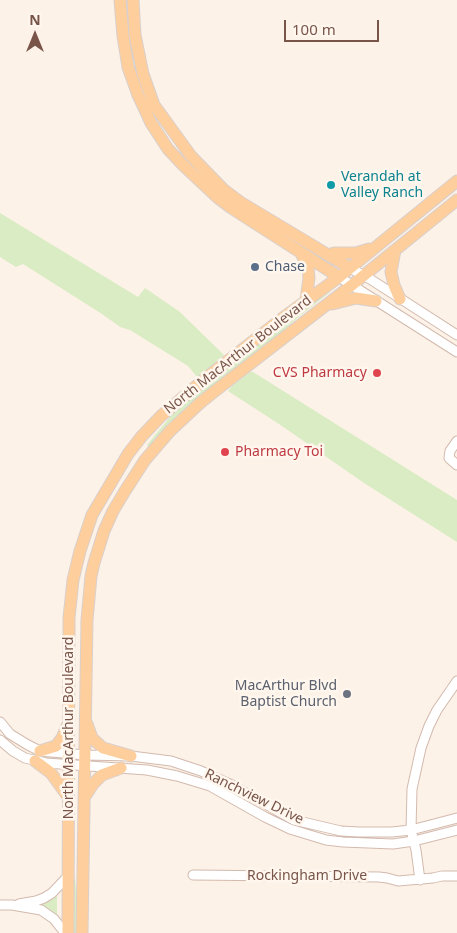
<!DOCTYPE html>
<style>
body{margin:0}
#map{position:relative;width:457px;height:933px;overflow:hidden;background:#fdf2e7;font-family:"Noto Sans",sans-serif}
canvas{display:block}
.north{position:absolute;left:10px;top:10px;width:50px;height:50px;-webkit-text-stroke:4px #fff6ee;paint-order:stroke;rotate:0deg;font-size:14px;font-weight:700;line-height:20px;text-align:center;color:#795549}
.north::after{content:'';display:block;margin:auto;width:18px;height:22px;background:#795549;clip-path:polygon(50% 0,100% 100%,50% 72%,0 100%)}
.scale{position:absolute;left:284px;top:20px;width:95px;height:22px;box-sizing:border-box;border:2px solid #795549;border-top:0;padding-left:6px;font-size:15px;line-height:18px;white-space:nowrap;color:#795549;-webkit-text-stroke:4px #fff6ee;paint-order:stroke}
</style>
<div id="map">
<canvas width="457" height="933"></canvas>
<div class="north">N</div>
<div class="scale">100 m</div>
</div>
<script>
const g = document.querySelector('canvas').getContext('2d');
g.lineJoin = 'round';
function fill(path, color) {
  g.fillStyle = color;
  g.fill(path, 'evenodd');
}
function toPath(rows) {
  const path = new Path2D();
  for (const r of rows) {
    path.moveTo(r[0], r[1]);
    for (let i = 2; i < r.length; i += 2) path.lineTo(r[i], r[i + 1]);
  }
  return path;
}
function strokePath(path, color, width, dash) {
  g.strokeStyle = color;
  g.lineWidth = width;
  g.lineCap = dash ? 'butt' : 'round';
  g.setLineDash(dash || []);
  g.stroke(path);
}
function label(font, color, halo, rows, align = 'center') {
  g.font = font + ' "Noto Sans",sans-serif';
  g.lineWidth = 5;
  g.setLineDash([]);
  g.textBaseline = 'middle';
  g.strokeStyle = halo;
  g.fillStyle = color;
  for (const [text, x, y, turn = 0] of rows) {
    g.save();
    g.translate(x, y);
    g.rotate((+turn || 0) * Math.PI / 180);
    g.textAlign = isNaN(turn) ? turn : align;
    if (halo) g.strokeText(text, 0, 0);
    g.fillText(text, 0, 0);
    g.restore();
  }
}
const green = toPath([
 [0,213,138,297,145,288,180,312,224,355,198,378,188,366,130,330,120,327,102,314,23,264,16,267,0,257],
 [328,289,330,292,290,324,273,341,149,447,147,445,174,412,183,403],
 [250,372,253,372,457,500,457,542,364,483,282,426,228,391,232,386],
 [73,878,75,878,77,896,77,933,73,933],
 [57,892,57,918,43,908,43,902]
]);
const minor = toPath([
 [350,268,370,279,457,335],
 [339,277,457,352],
 [457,441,450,451,449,458,457,465],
 [0,722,10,734,28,745,40,751,85,755,131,756,171,761,201,771,232,785,294,820,341,831,359,832,392,832,411,830,457,818],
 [0,740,13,751,25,758,46,763,147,770,177,776,210,786,265,817,290,829,326,840,343,842,393,844,414,841,457,830],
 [193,875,379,877,387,878,398,881,433,878,442,876,457,876],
 [420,880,416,850,411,830,412,789,421,748,429,726,437,710,457,681],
 [19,904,36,901,44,898,52,893,69,875],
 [0,905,12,905,41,910,54,919,65,933]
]);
const major = toPath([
 [120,0,123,36,128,67,138,95,146,112,151,123,168,149,183,165,217,197,230,207,339,277],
 [133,0,135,35,143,74,154,105,191,156,224,190,240,202,350,268],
 [395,250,391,272,394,285,400,299],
 [301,253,308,268,309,278,306,300],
 [329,255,334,253,356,253,369,249],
 [332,304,356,298,376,301],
 [87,724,92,738,103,748,131,756],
 [40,751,56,746,62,738,67,726],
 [35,761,51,773,69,798],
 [84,798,93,784,102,775,121,768],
 [68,933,69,618,73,580,80,551,92,515,128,454,142,436,161,416,207,377,280,320,339,277,457,181],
 [82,933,87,620,91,576,94,563,104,531,113,511,125,491,145,460,170,431,200,403,215,391,352,285,457,200]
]);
const markers = [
 [331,185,5,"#0f9aa8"],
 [255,267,5,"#5c6f8a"],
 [377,373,5,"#e0444e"],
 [225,452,5,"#e0444e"],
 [347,694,5,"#6b7280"]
];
const cultureNames = [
 ["Verandah at",341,177],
 ["Valley Ranch",341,193]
];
const serviceNames = [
 ["Chase",265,267]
];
const streetNames = [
 ["North MacArthur Boulevard",238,355,-38],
 ["North MacArthur Boulevard",69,728,-90],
 ["Ranchview Drive",254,797,26],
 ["Rockingham Drive",307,876]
];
const healthNames = [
 ["CVS Pharmacy",367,373],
 ["Pharmacy Toi",235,452,"left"]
];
const worshipNames = [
 ["MacArthur Blvd",337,686],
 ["Baptist Church",337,702]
];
fill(green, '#d9ecc4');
strokePath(minor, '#d3baae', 11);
strokePath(major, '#d9cfcc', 13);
strokePath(minor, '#fff', 9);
strokePath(major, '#fecf9d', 11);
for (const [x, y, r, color] of markers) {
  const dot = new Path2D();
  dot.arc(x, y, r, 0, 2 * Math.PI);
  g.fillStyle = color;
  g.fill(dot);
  strokePath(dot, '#fff6ee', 2);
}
label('14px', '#0d838f', '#fff6ee', cultureNames, 'left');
label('14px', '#4e5e75', '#fff6ee', serviceNames, 'left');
label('14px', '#795549', '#fff6ee', streetNames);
label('14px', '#be3a42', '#fff6ee', healthNames, 'right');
label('14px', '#5b616d', '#fff6ee', worshipNames, 'right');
</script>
